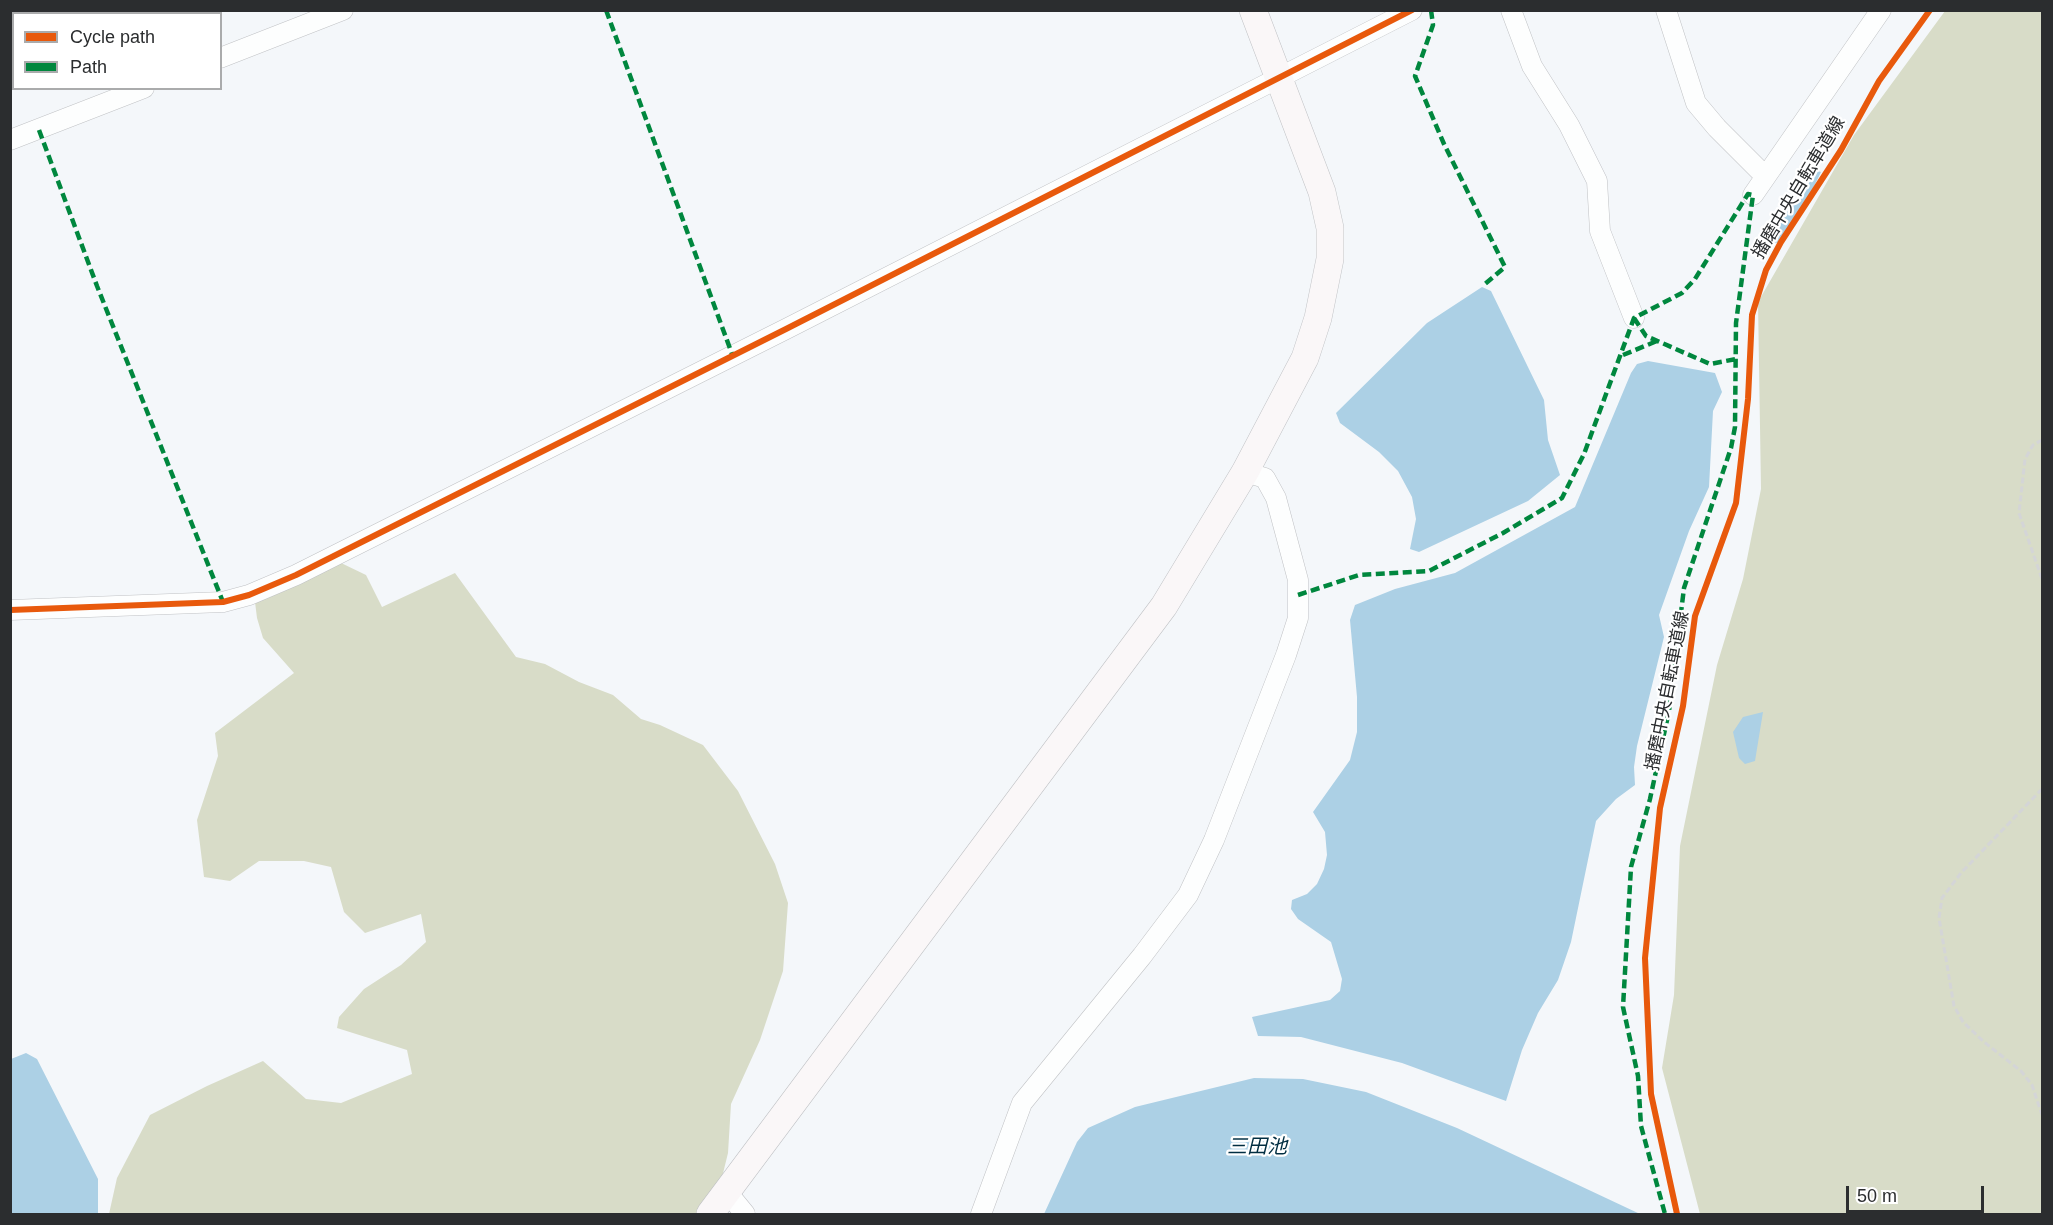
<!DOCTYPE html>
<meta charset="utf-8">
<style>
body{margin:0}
#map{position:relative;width:2053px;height:1225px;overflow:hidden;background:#f4f7fa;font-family:Arial,sans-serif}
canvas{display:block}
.frame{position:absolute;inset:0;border:12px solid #2b2d2f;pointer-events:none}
.legend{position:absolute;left:12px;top:12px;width:210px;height:78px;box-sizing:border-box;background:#fff;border:2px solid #aaabac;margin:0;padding:8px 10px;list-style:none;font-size:18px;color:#2b2d2f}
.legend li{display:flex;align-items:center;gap:12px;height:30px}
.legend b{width:30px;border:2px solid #aaabac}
.scale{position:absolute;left:1846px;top:1186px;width:138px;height:27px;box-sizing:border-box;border:3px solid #2b2d2f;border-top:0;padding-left:8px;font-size:18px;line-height:21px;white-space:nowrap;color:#2b2d2f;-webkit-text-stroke:4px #fff;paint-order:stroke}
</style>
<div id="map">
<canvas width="2053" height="1225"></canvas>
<div class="frame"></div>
<ul class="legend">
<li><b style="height:8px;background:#e8590c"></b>Cycle path</li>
<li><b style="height:8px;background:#00873e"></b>Path</li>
</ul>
<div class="scale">50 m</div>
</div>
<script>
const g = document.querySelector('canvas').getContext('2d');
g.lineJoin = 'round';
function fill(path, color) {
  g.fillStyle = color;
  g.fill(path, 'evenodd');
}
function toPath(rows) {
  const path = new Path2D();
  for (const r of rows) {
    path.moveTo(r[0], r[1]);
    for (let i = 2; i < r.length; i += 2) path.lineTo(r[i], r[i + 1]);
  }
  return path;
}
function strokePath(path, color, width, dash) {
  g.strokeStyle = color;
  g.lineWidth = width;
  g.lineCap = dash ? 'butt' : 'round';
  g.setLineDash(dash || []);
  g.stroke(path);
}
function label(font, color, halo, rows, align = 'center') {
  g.font = font + ' Arial,"Noto Sans JP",sans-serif';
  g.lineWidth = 4.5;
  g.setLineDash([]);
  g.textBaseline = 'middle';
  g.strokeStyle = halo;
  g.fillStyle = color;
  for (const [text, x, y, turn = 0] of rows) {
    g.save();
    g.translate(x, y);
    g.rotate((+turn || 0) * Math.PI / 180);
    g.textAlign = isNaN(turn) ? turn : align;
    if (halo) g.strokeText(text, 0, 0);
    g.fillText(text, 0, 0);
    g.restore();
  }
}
const green = toPath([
 [1945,11,2042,11,2042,1214,1700,1214,1662,1068,1674,995,1680,846,1717,665,1743,579,1761,489,1758,302,1854,135],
 [339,562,366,575,382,607,455,573,516,657,545,664,579,682,613,695,641,719,660,725,703,745,738,791,775,864,788,903,783,971,760,1040,731,1104,728,1153,713,1214,109,1214,117,1178,150,1115,207,1086,263,1061,306,1099,341,1103,412,1074,407,1050,337,1028,339,1017,364,989,401,965,426,942,421,914,365,933,344,912,331,867,304,861,259,861,230,881,204,877,197,820,218,756,215,733,294,673,263,638,257,618,255,602]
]);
const water = toPath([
 [1818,171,1821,172,1803,209,1778,243,1773,242,1773,231],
 [1482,287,1491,291,1544,400,1548,440,1560,475,1528,501,1419,552,1410,549,1416,519,1412,497,1398,471,1379,452,1340,423,1336,413,1427,323],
 [1648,361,1715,373,1722,392,1713,411,1709,487,1689,531,1659,615,1664,637,1637,746,1634,767,1635,785,1616,799,1596,821,1571,942,1558,980,1538,1013,1522,1050,1506,1101,1402,1063,1301,1037,1258,1036,1252,1017,1330,1000,1340,991,1342,979,1331,942,1298,919,1291,909,1292,900,1307,894,1317,884,1324,869,1327,855,1325,832,1313,812,1350,760,1357,732,1357,697,1350,620,1355,605,1395,589,1455,573,1575,507,1631,373,1637,364],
 [1763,712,1755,761,1745,764,1739,758,1733,732,1743,717],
 [26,1053,37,1059,98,1179,98,1214,11,1214,11,1059],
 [1254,1078,1303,1079,1366,1092,1457,1128,1640,1214,1044,1214,1077,1142,1088,1128,1135,1107]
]);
const path = toPath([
 [2042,440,2033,445,2025,459,2019,513,2042,579],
 [2042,789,1961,873,1942,898,1939,918,1954,1006,1963,1022,1984,1042,2021,1071,2032,1085,2042,1115]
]);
const street = toPath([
 [1511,10,1532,66,1569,125,1597,181,1600,231,1634,318],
 [1666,10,1696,103,1717,128,1765,176],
 [220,58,343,10],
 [10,140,144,88],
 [1753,195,1881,10],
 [10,610,223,602,249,595,296,575,786,329,1412,10],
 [727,1192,745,1214],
 [981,1214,1022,1103,1142,956,1188,895,1214,840,1286,655,1298,618,1298,580,1276,498,1265,478,1245,472]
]);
const secondary = toPath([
 [710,1214,1164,606,1245,472,1305,358,1318,318,1330,259,1330,228,1322,192,1253,10]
]);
const quiet = toPath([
 [606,10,732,354],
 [1431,10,1433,25,1415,76,1444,144,1505,267,1485,284],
 [39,130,97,286,223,602],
 [1634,318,1646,336,1710,364,1736,359],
 [1623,355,1657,341],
 [1298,595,1359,575,1429,571,1503,533,1562,498,1584,454,1634,318,1682,293,1695,279,1748,194,1753,195,1736,323,1735,427,1731,448,1684,588,1669,711,1650,799,1631,867,1623,1007,1638,1076,1641,1126,1665,1214]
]);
const cycleway = toPath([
 [10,610,223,602,249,595,296,575,786,329,1412,10],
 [1677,1214,1651,1094,1645,958,1660,808,1683,706,1695,616,1736,503,1748,399,1752,315,1766,270,1781,242,1841,150,1879,81,1930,10]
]);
const streetNames = [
 ["播磨中央自転車道線",1799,188,-59],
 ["播磨中央自転車道線",1668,691,-79]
];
const waterNames = [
 ["三田池",1257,1147]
];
fill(green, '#d8dcc8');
fill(water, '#acd0e5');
strokePath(street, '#c0c2c5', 21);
strokePath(secondary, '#c0c2c5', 28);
strokePath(path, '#d4d5d7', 3, [6, 3]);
strokePath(street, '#fdfefe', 20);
strokePath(secondary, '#faf7f8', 27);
strokePath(quiet, '#00873e', 4.5, [9, 4.5]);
strokePath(cycleway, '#e8590c', 6);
label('18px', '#2b2d2f', '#fff', streetNames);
label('italic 20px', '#012e42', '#fff', waterNames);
</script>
